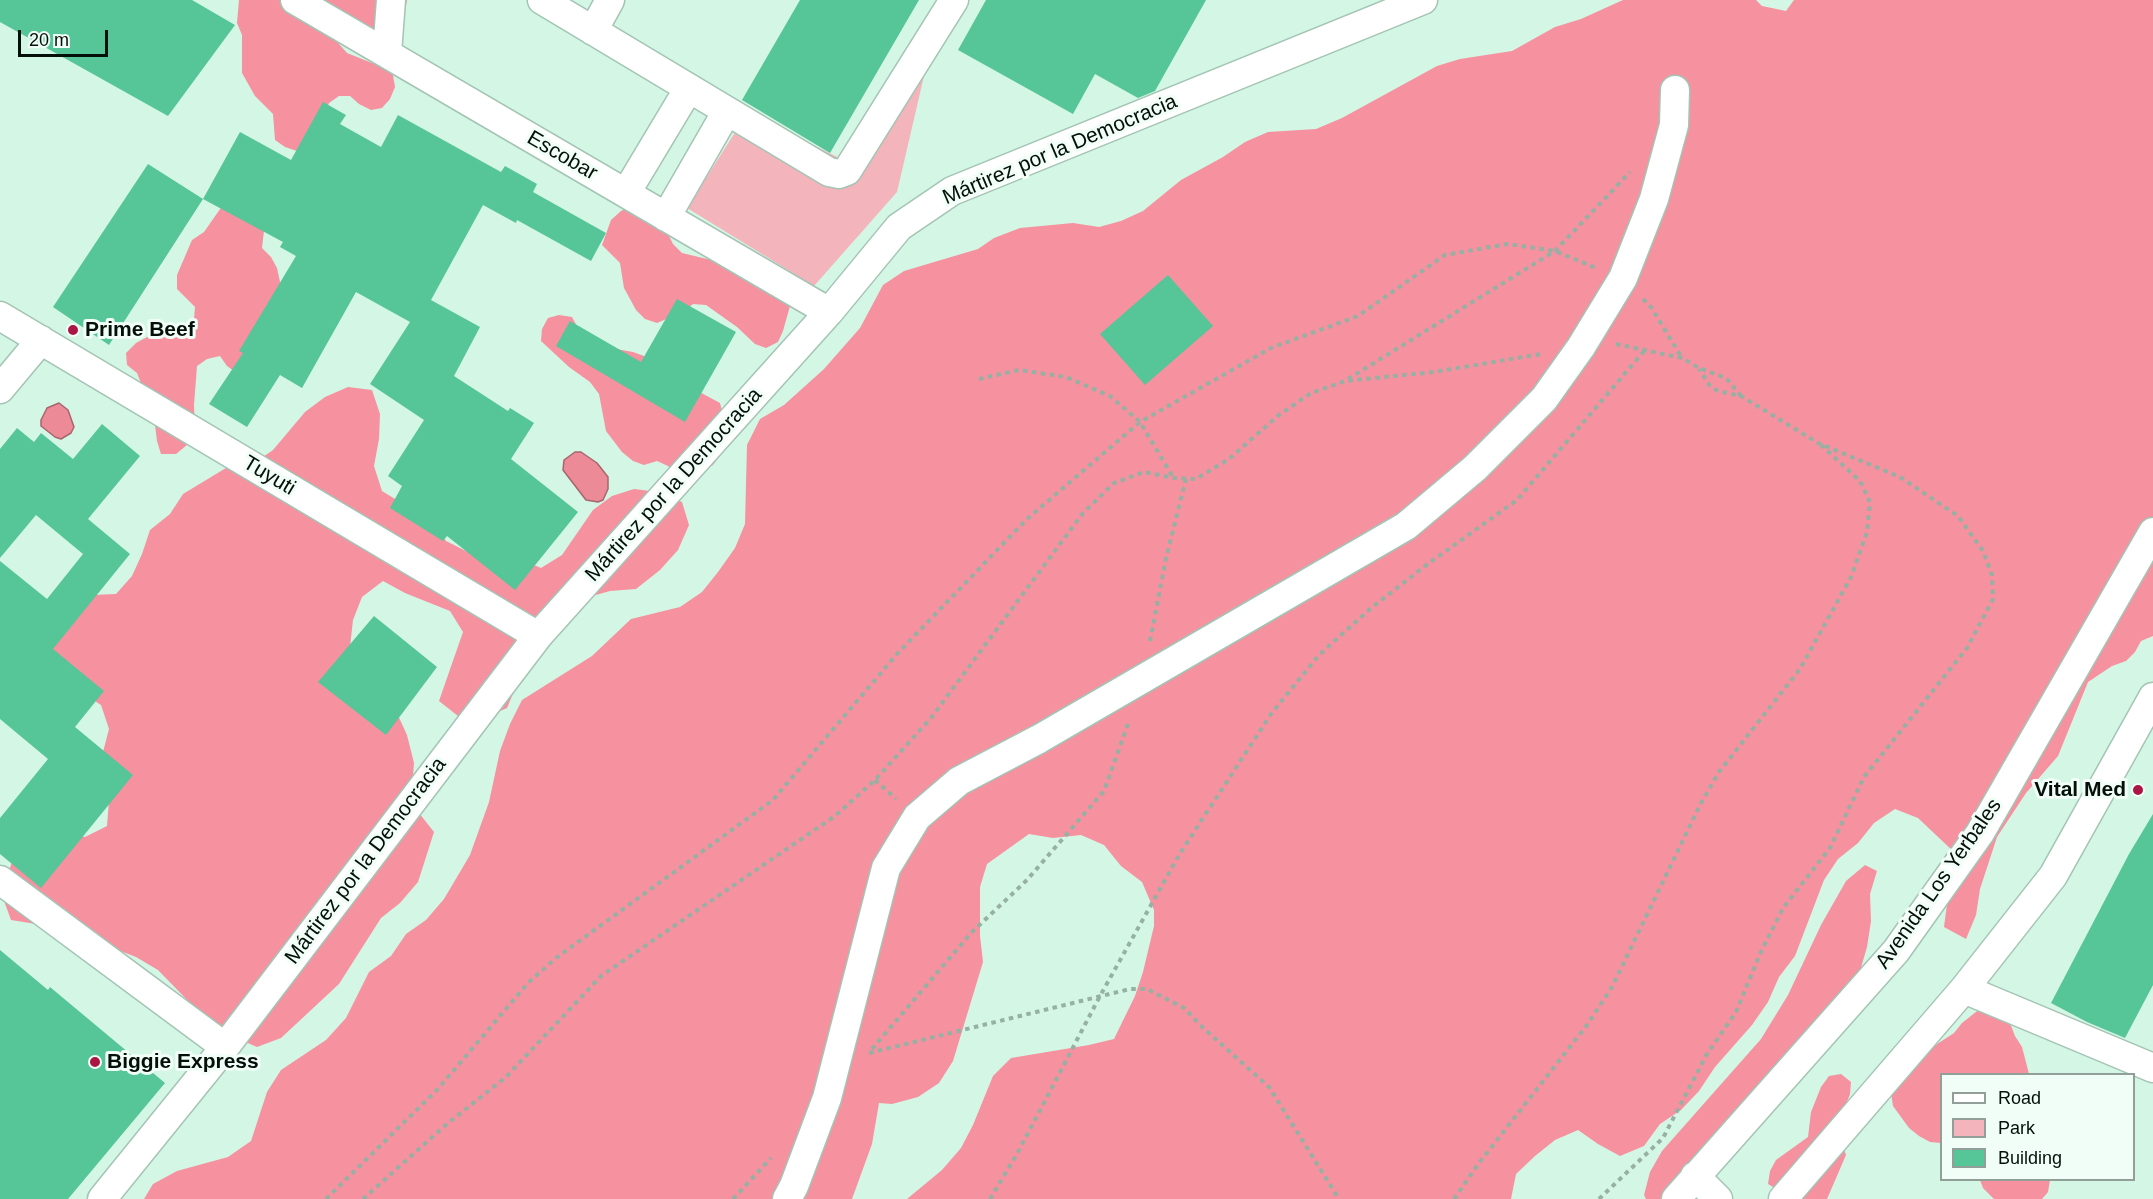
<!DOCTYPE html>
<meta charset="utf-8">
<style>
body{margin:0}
#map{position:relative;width:2153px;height:1199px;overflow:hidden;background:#d4f6e5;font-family:Arial,sans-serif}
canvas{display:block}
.legend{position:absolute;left:1940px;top:1073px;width:195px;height:108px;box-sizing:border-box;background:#f0fef7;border:2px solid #929e98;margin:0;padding:8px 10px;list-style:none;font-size:18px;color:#050f0a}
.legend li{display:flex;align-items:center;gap:12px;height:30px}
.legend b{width:30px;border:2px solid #929e98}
.scale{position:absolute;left:18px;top:30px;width:90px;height:27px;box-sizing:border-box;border:3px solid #050f0a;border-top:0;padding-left:8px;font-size:18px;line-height:21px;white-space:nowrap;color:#050f0a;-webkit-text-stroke:4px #f0fef7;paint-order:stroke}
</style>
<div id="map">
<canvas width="2153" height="1199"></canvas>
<ul class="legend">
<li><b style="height:8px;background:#fff"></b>Road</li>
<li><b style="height:16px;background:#f4b4bb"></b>Park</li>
<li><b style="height:16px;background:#56c598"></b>Building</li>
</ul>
<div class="scale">20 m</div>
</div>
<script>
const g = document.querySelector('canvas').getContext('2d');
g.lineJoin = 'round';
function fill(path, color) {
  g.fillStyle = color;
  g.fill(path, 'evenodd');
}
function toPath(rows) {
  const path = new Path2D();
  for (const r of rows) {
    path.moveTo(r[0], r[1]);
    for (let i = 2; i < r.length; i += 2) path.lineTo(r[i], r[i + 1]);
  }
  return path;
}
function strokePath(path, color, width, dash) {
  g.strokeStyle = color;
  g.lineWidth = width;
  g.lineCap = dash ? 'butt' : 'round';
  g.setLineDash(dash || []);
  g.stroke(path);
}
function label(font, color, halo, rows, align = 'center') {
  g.font = font + ' Arial,sans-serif';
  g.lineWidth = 6;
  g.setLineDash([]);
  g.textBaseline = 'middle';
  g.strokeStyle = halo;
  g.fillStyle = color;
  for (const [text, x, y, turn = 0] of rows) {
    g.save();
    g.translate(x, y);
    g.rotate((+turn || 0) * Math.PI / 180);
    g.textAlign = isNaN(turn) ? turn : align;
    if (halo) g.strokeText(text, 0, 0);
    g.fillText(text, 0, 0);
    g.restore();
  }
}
const green = toPath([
 [924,76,897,192,814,286,687,208,748,112,861,169]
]);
const forest = toPath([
 [239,0,407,0,404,17,379,30,353,29,335,33,339,44,347,53,382,67,393,75,395,87,390,99,382,108,371,110,359,104,350,96,339,96,329,103,324,115,297,151,285,147,275,140,273,114,255,96,242,73,242,35,237,23],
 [1623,0,1756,0,1762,6,1786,11,1794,0,2153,0,2153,636,2141,641,2135,652,2126,661,2112,666,2088,682,2058,756,2026,793,1997,837,1980,889,1976,915,1966,939,1944,927,1954,852,1918,818,1895,809,1874,823,1858,843,1838,859,1824,880,1795,956,1779,977,1768,1002,1752,1025,1715,1067,1699,1091,1681,1110,1660,1124,1644,1146,1620,1156,1598,1144,1578,1130,1555,1140,1535,1156,1516,1174,1511,1199,907,1199,942,1170,961,1148,973,1125,993,1076,1011,1058,1089,1045,1114,1039,1135,996,1143,972,1154,926,1154,910,1142,882,1121,866,1104,845,1081,835,1053,838,1029,834,987,864,980,887,980,936,983,962,953,1061,939,1083,918,1097,892,1104,879,1103,872,1144,852,1199,144,1199,153,1184,177,1171,228,1157,251,1141,267,1092,281,1070,326,1040,346,1018,369,972,391,956,406,934,426,920,444,899,470,855,489,802,500,751,510,724,522,700,592,656,631,619,680,607,702,592,718,572,735,548,745,524,747,445,760,419,784,405,824,369,860,328,883,285,904,271,978,249,994,238,1020,228,1073,223,1099,227,1121,221,1143,211,1181,180,1223,157,1245,142,1268,132,1316,129,1342,118,1437,66,1460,59,1512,51,1555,27,1581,19],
 [225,202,265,222,262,248,271,257,277,268,282,291,238,374,227,366,220,356,207,359,197,366,194,405,195,431,187,445,176,454,161,454,157,441,154,417,137,373,127,365,126,353,136,343,149,336,175,334,187,328,194,319,195,307,177,289,177,275,192,240,204,232],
 [633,205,662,222,673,244,682,253,707,259,733,260,788,295,790,306,783,331,778,342,766,348,755,344,737,327,706,305,693,304,683,312,657,323,645,319,636,310,624,288,620,263,602,245,611,220,621,211],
 [559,315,572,317,578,328,605,347,633,352,644,356,651,366,720,403,723,415,721,454,713,465,702,472,677,474,668,466,657,461,644,465,633,461,622,452,606,431,599,394,590,382,569,367,541,341,542,329,548,318],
 [348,387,372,390,380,414,379,439,374,466,382,491,431,521,446,541,468,552,517,558,541,568,562,555,593,510,612,496,634,489,658,492,682,502,689,525,678,550,660,570,636,589,610,591,585,598,517,684,507,708,482,719,458,716,439,701,463,632,450,611,405,593,383,581,362,597,353,620,350,647,396,711,407,735,414,763,412,789,419,813,434,832,418,882,400,903,381,918,339,984,281,1038,257,1047,234,1037,194,1007,158,970,136,957,110,947,36,924,11,920,3,898,8,873,17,849,62,831,85,837,107,826,109,800,103,752,109,729,101,705,81,692,56,685,49,639,92,595,116,594,132,576,142,554,150,530,170,514,183,494,226,468,253,464,273,450,305,412,325,397],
 [1865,865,1877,871,1870,894,1871,921,1867,947,1860,971,1775,1070,1755,1088,1687,1199,1646,1199,1644,1195,1650,1172,1662,1151,1761,1039,1788,995,1821,925,1846,881],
 [1981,1008,2006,1013,2015,1036,2022,1047,2029,1074,1942,1074,1941,1143,1930,1142,1919,1136,1909,1128,1893,1106,1891,1093,1931,1048,1954,1033,1962,1023],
 [1841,1074,1851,1082,1850,1094,1841,1118,1842,1143,1846,1155,1827,1199,1793,1199,1768,1184,1770,1171,1776,1160,1808,1137,1811,1112,1821,1087,1829,1076],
 [1980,1180,2050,1180,2048,1192,2042,1199,1994,1199,1983,1188]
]);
const water = toPath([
 [59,403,68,410,74,427,71,433,61,439,55,437,41,426,41,420,47,408,59,403],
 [575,452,581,452,597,463,608,477,608,489,603,500,598,502,586,500,563,470,564,460,575,452]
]);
const building = toPath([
 [0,0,192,0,235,25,168,116,0,22],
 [800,0,919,0,830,153,742,100],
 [986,0,1206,0,1155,91,1138,98,1095,74,1073,114,958,50],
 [323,102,346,115,340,124,381,147,398,115,501,172,505,166,537,184,533,192,606,233,591,261,517,220,516,223,483,205,431,300,480,327,454,376,508,411,510,408,534,423,511,459,578,512,515,590,447,536,443,541,390,508,402,486,388,476,424,420,370,384,410,322,356,292,302,388,280,375,247,427,209,404,243,353,239,351,296,256,280,247,283,242,203,199,240,132,291,160],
 [148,164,203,199,109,345,53,307],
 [1168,275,1213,326,1145,385,1100,334],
 [677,299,736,332,685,422,556,346,570,321,641,362],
 [102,424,140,456,88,519,130,554,53,649,104,691,75,727,133,775,41,888,0,854,0,818,48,759,0,719,0,561,47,599,83,554,36,515,0,558,0,449,17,428,34,442,41,433,73,459],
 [374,616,437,667,386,735,318,682],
 [2153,814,2153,985,2125,1038,2087,1022,2051,1003,2129,854],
 [0,950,48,990,50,987,165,1083,68,1199,0,1199]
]);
const path = toPath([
 [1643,299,1651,307,1682,358],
 [1616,344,1682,358,1699,368,1726,378,1741,396],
 [979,379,1019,370,1066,377,1110,396,1140,422,1173,477],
 [1348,379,1555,251,1630,172],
 [1150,641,1166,558,1186,479],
 [875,780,896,799],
 [872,1049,971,933,1027,880,1104,791,1129,721],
 [869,1053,1130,989,1147,989,1184,1008,1200,1025,1269,1087,1339,1199],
 [326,1199,437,1090,528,983,556,958,773,800,897,654,1026,520,1140,422,1271,348,1358,316,1445,255,1508,244,1555,251,1596,268],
 [363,1199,447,1124,506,1077,601,976,835,816,875,780,931,718,1083,513,1114,483,1144,472,1174,478,1196,479,1229,459,1279,415,1311,393,1345,381,1434,372,1541,354],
 [733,1199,771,1158],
 [990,1199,1017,1154,1100,996,1179,855,1271,714,1319,655,1370,609,1425,566,1517,500,1645,350],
 [1454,1199,1479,1163,1587,1025,1612,987,1700,805,1719,772,1800,669,1851,577,1867,532,1870,502,1860,481,1821,445],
 [1599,1199,1663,1138,1707,1054,1736,1012,1760,954,1783,908,1830,848,1864,777,1967,648,1993,599,1992,575,1983,551,1958,516,1900,477,1818,443,1741,396,1718,391,1710,386,1699,369]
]);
const minor = toPath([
 [295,0,829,312],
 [542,0,829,172,839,174,847,171,954,0],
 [593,31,610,0],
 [387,53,391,0],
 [626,193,689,88],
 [666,217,727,111],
 [0,316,538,636],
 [0,389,41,340],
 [0,880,225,1047],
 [1964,989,2153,1068],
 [1695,1176,1718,1199],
 [102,1199,225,1047,538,636,829,312,899,227,952,191,1423,0],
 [787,1199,794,1186,827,1098,886,868,917,817,959,781,1039,739,1406,526,1475,468,1544,399,1581,347,1623,278,1654,199,1674,125,1675,90],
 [1676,1199,1896,951,1980,833,2153,532],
 [1783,1199,1964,989,2053,876,2153,697]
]);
const markers = [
 [73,330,6,"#ab1644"],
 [2138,790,6,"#ab1644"],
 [95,1062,6,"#ab1644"]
];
const streetNames = [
 ["Mártirez por la Democracia",1060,150,-23],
 ["Escobar",562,156,30],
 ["Tuyuti",269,476,31],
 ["Mártirez por la Democracia",674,485,-48],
 ["Mártirez por la Democracia",366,861,-53],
 ["Avenida Los Yerbales",1939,884,-55]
];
const poiNames = [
 ["Prime Beef",85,330],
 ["Vital Med",2126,790,"right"],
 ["Biggie Express",107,1062]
];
fill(green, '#f4b4bb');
fill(forest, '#f6919f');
fill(water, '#ed8a98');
strokePath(water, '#a7656d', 1.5);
fill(building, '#56c598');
strokePath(minor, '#a4c4b4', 31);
strokePath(path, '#96b0a3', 4, [4.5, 4.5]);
strokePath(minor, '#fff', 28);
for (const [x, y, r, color] of markers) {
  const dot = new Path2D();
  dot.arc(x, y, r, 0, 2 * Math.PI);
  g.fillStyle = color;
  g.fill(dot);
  strokePath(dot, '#f0fef7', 2);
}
label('21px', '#050f0a', '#f0fef7', streetNames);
label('bold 21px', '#050f0a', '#f0fef7', poiNames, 'left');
</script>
